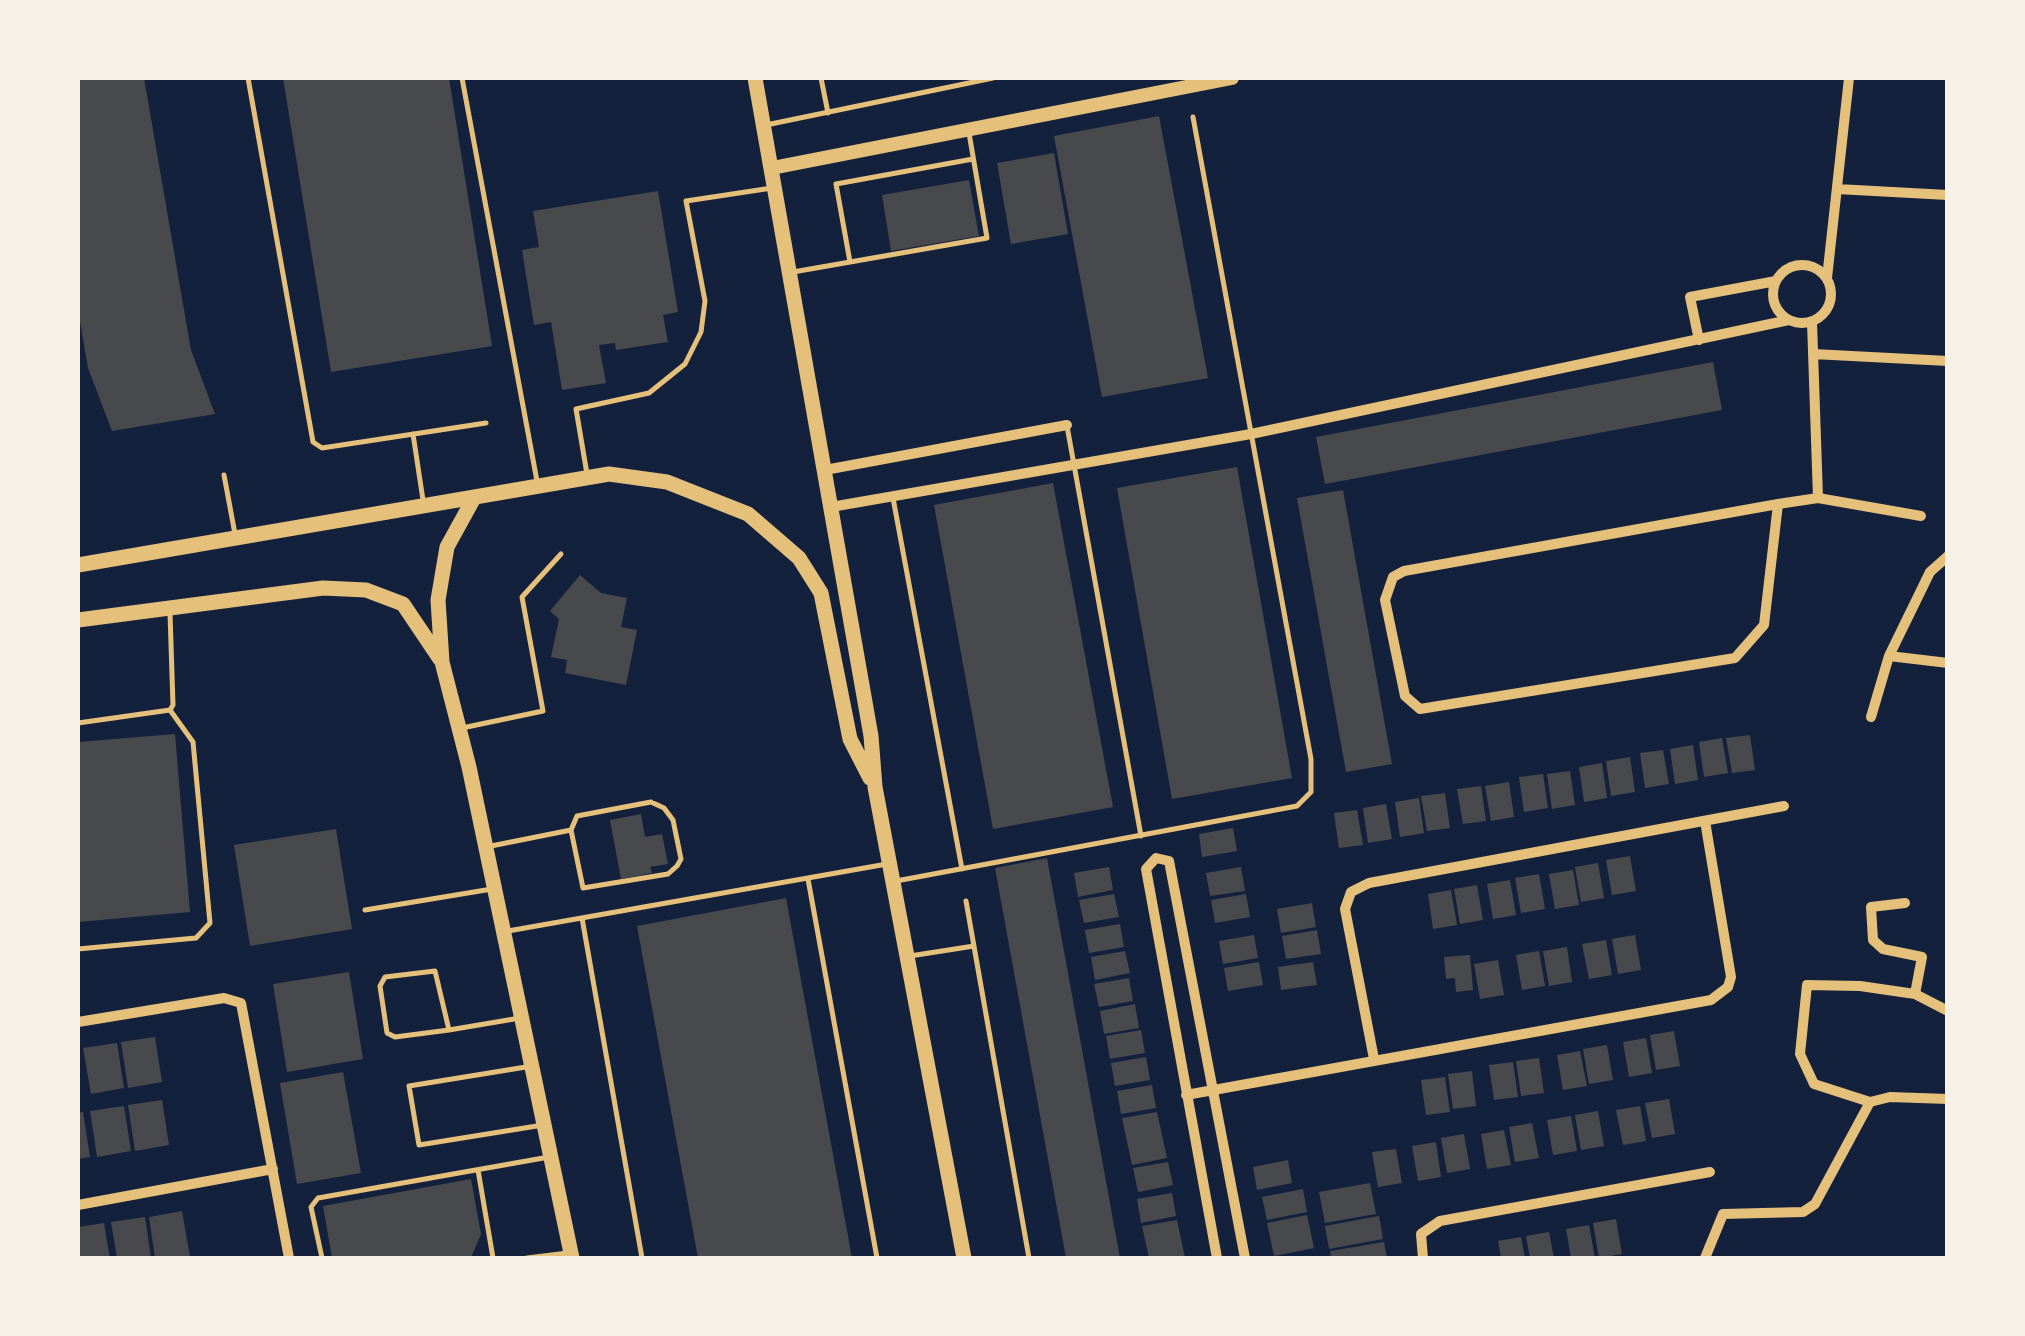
<!DOCTYPE html>
<style>
body{margin:0}
#map{position:relative;width:2025px;height:1336px;overflow:hidden;background:#14213d;font-family:Inter,sans-serif}
canvas{display:block}
.frame{position:absolute;inset:0;border:80px solid #f6f1e7;pointer-events:none}
</style>
<div id="map">
<canvas width="2025" height="1336"></canvas>
<div class="frame"></div>
</div>
<script>
const g = document.querySelector('canvas').getContext('2d');
g.lineJoin = 'round';
function fill(path, color) {
  g.fillStyle = color;
  g.fill(path, 'evenodd');
}
function toPath(rows) {
  const path = new Path2D();
  for (const r of rows) {
    if (r.length === 3) {
      path.moveTo(r[0] + r[2], r[1]);
      path.arc(r[0], r[1], r[2], 0, 2 * Math.PI);
      continue;
    }
    path.moveTo(r[0], r[1]);
    for (let i = 2; i < r.length; i += 2) path.lineTo(r[i], r[i + 1]);
  }
  return path;
}
function strokePath(path, color, width, dash) {
  g.strokeStyle = color;
  g.lineWidth = width;
  g.lineCap = dash ? 'butt' : 'round';
  g.setLineDash(dash || []);
  g.stroke(path);
}
const building = toPath([
 [78,78,144,78,191,350,215,414,112,431,88,368,78,310],
 [283,78,449,78,492,346,331,372],
 [1159,116,1208,378,1102,397,1054,136],
 [1054,153,1068,234,1011,244,997,163],
 [969,180,979,236,891,251,882,195],
 [658,191,678,312,663,315,668,342,616,350,615,343,599,345,606,383,562,390,551,322,534,325,522,250,539,247,533,211],
 [1713,362,1722,410,1325,484,1316,437],
 [1237,467,1292,778,1172,799,1117,488],
 [1053,483,1113,807,993,829,934,505],
 [1343,490,1392,764,1346,772,1297,498],
 [580,575,601,593,627,598,621,627,637,630,626,685,565,673,567,660,551,657,559,619,550,611],
 [175,734,190,912,78,922,78,742],
 [1750,735,1755,770,1732,773,1726,738],
 [1722,738,1728,773,1704,777,1699,742],
 [1693,745,1698,780,1675,784,1670,749],
 [1663,750,1669,784,1645,788,1640,753],
 [1630,757,1635,792,1611,796,1606,761],
 [1602,763,1607,798,1584,802,1579,767],
 [1570,771,1575,805,1552,809,1547,774],
 [1543,774,1548,808,1524,812,1519,777],
 [1509,782,1514,817,1491,821,1485,786],
 [1481,786,1486,821,1463,824,1457,789],
 [1445,793,1450,828,1427,831,1421,796],
 [1419,798,1424,833,1400,837,1395,802],
 [1386,804,1392,839,1368,843,1363,808],
 [1357,810,1363,845,1339,848,1334,813],
 [641,814,645,837,662,834,668,864,650,867,652,873,621,879,610,820],
 [1233,828,1237,851,1202,857,1199,834],
 [336,829,352,929,250,946,234,845],
 [1630,856,1636,891,1612,895,1606,860],
 [1047,858,1120,1258,1066,1258,995,868],
 [1598,863,1604,898,1581,902,1575,867],
 [1109,867,1113,890,1078,897,1074,873],
 [1241,867,1245,891,1210,896,1206,873],
 [1573,870,1579,905,1555,909,1549,874],
 [1539,874,1545,909,1521,913,1515,878],
 [1510,880,1516,915,1493,919,1487,884],
 [1477,885,1483,920,1460,924,1454,889],
 [1451,890,1457,925,1433,929,1428,894],
 [1114,894,1119,917,1084,923,1079,900],
 [1246,894,1250,917,1215,923,1211,900],
 [786,898,852,1258,698,1258,637,926],
 [1312,903,1316,927,1281,933,1277,909],
 [1120,924,1124,947,1089,953,1085,930],
 [1317,930,1321,954,1286,959,1282,936],
 [1254,935,1258,958,1223,964,1219,941],
 [1635,935,1641,970,1618,974,1612,939],
 [1606,940,1612,975,1589,979,1582,944],
 [1567,947,1572,982,1549,986,1543,951],
 [1125,951,1130,973,1095,980,1091,957],
 [1539,951,1545,986,1522,990,1516,955],
 [1470,955,1473,990,1456,992,1455,978,1446,979,1444,957],
 [1498,960,1504,995,1480,999,1474,964],
 [1259,962,1263,985,1228,991,1224,968],
 [1313,962,1317,985,1281,990,1278,967],
 [349,972,363,1059,287,1072,273,984],
 [1129,978,1133,1001,1099,1007,1094,984],
 [1135,1004,1139,1028,1104,1034,1100,1011],
 [1141,1030,1145,1053,1110,1059,1106,1036],
 [1674,1031,1680,1066,1656,1070,1650,1035],
 [155,1037,162,1082,128,1088,121,1042],
 [1646,1038,1652,1073,1629,1077,1623,1042],
 [117,1043,124,1088,91,1094,83,1048],
 [1607,1045,1613,1080,1589,1084,1583,1049],
 [1580,1051,1587,1086,1563,1090,1557,1055],
 [1146,1057,1150,1080,1115,1086,1111,1063],
 [1539,1058,1544,1093,1521,1096,1516,1061],
 [1513,1062,1518,1097,1494,1100,1489,1065],
 [1472,1071,1476,1106,1453,1109,1448,1074],
 [343,1072,361,1173,297,1184,280,1083],
 [1445,1077,1450,1112,1426,1115,1421,1080],
 [1152,1085,1156,1108,1121,1114,1117,1091],
 [1669,1099,1675,1134,1652,1138,1645,1103],
 [162,1100,169,1145,135,1151,128,1105],
 [124,1106,131,1151,97,1157,90,1111],
 [1640,1106,1646,1141,1623,1145,1616,1110],
 [1598,1111,1604,1146,1581,1150,1575,1115],
 [83,1112,90,1157,78,1159,78,1113],
 [1157,1112,1167,1158,1132,1165,1122,1118],
 [1571,1116,1577,1151,1553,1155,1547,1120],
 [1532,1123,1539,1158,1515,1162,1509,1127],
 [1504,1130,1511,1165,1487,1169,1481,1134],
 [1464,1134,1470,1169,1447,1173,1441,1138],
 [1436,1142,1441,1177,1418,1181,1412,1146],
 [1396,1149,1402,1183,1378,1187,1372,1152],
 [1288,1160,1292,1183,1257,1190,1253,1167],
 [1168,1162,1173,1185,1138,1192,1133,1168],
 [471,1179,481,1234,471,1258,332,1258,323,1206],
 [1370,1183,1376,1214,1325,1223,1319,1192],
 [1303,1189,1307,1212,1267,1220,1262,1197],
 [1172,1193,1176,1216,1141,1223,1137,1199],
 [182,1211,190,1257,155,1258,149,1217],
 [1307,1215,1314,1248,1274,1256,1267,1223],
 [1379,1216,1383,1239,1329,1249,1325,1226],
 [145,1217,151,1258,117,1258,111,1222],
 [1616,1219,1622,1254,1599,1258,1593,1223],
 [1177,1220,1185,1258,1149,1258,1142,1226],
 [104,1223,110,1258,78,1258,78,1227],
 [1589,1225,1595,1258,1571,1258,1566,1229],
 [1549,1232,1554,1258,1530,1258,1526,1236],
 [1521,1237,1525,1258,1501,1258,1498,1241],
 [1384,1242,1387,1258,1331,1258,1330,1251]
]);
const service = toPath([
 [248,78,313,442,322,448,486,423],
 [462,78,537,481],
 [821,78,828,113],
 [766,125,993,78],
 [850,262,836,184,973,159],
 [793,272,987,238,969,133],
 [1067,426,1141,836],
 [413,434,423,500],
 [587,474,576,409,649,393,685,364,701,332,705,301,686,201,772,188],
 [224,475,235,534],
 [893,498,962,869],
 [78,723,170,710,173,705,170,613],
 [462,728,543,711,522,597,561,554],
 [651,802,664,808,673,820,681,859,677,866,668,874,583,888,571,830,577,816,651,802],
 [491,846,571,830],
 [808,879,877,1258],
 [896,881,1297,806,1311,792,1311,759,1193,117],
 [966,901,1029,1258],
 [365,910,492,889],
 [582,918,642,1258],
 [508,931,887,864],
 [78,949,196,938,210,923,193,742,170,710],
 [910,956,974,946],
 [449,1030,435,971,385,977,380,986,387,1033,395,1037,449,1030,520,1018],
 [526,1067,409,1086,419,1145,543,1125],
 [478,1170,493,1258],
 [322,1258,311,1207,318,1198,549,1157],
 [527,1258,568,1253]
]);
const minor = toPath([
 [1837,189,1948,195],
 [1802,294,29],
 [1827,278,1849,78],
 [1812,322,1818,498],
 [1699,340,1690,297,1776,281],
 [1813,354,1948,361],
 [825,470,1067,425],
 [1778,504,1764,625,1735,658,1420,709,1405,696,1385,600,1393,577,1404,571,1778,504,1818,498,1921,516],
 [831,507,1251,434,1789,320],
 [1889,656,1948,663],
 [1871,717,1889,656,1930,572,1948,556],
 [1905,903,1871,907,1873,940,1883,949,1922,957,1915,994],
 [1948,1011,1915,994,1860,986,1807,985,1800,1054,1814,1084,1870,1102,1890,1097,1948,1099],
 [78,1022,224,998,241,1003,289,1258],
 [1374,1059,1345,909,1351,892,1369,883,1784,806],
 [1186,1095,1711,1000,1728,987,1731,977,1705,821],
 [78,1205,273,1169],
 [1217,1258,1146,869,1156,858,1169,861,1245,1258],
 [1423,1258,1421,1234,1440,1221,1710,1172],
 [1705,1258,1723,1214,1803,1212,1815,1204,1870,1102]
]);
const tertiary = toPath([
 [772,168,1232,78]
]);
const secondary = toPath([
 [755,78,871,736,875,787,964,1258],
 [474,498,447,547,438,600,442,662,469,767,572,1258],
 [78,565,609,474,667,482,748,514,799,558,821,593,850,739,870,778],
 [78,620,323,588,366,590,403,604,440,659]
]);
fill(building, '#48494c');
strokePath(service, '#e5c07b', 5);
strokePath(minor, '#e5c07b', 10);
strokePath(tertiary, '#e5c07b', 14);
strokePath(secondary, '#e5c07b', 15);
</script>
